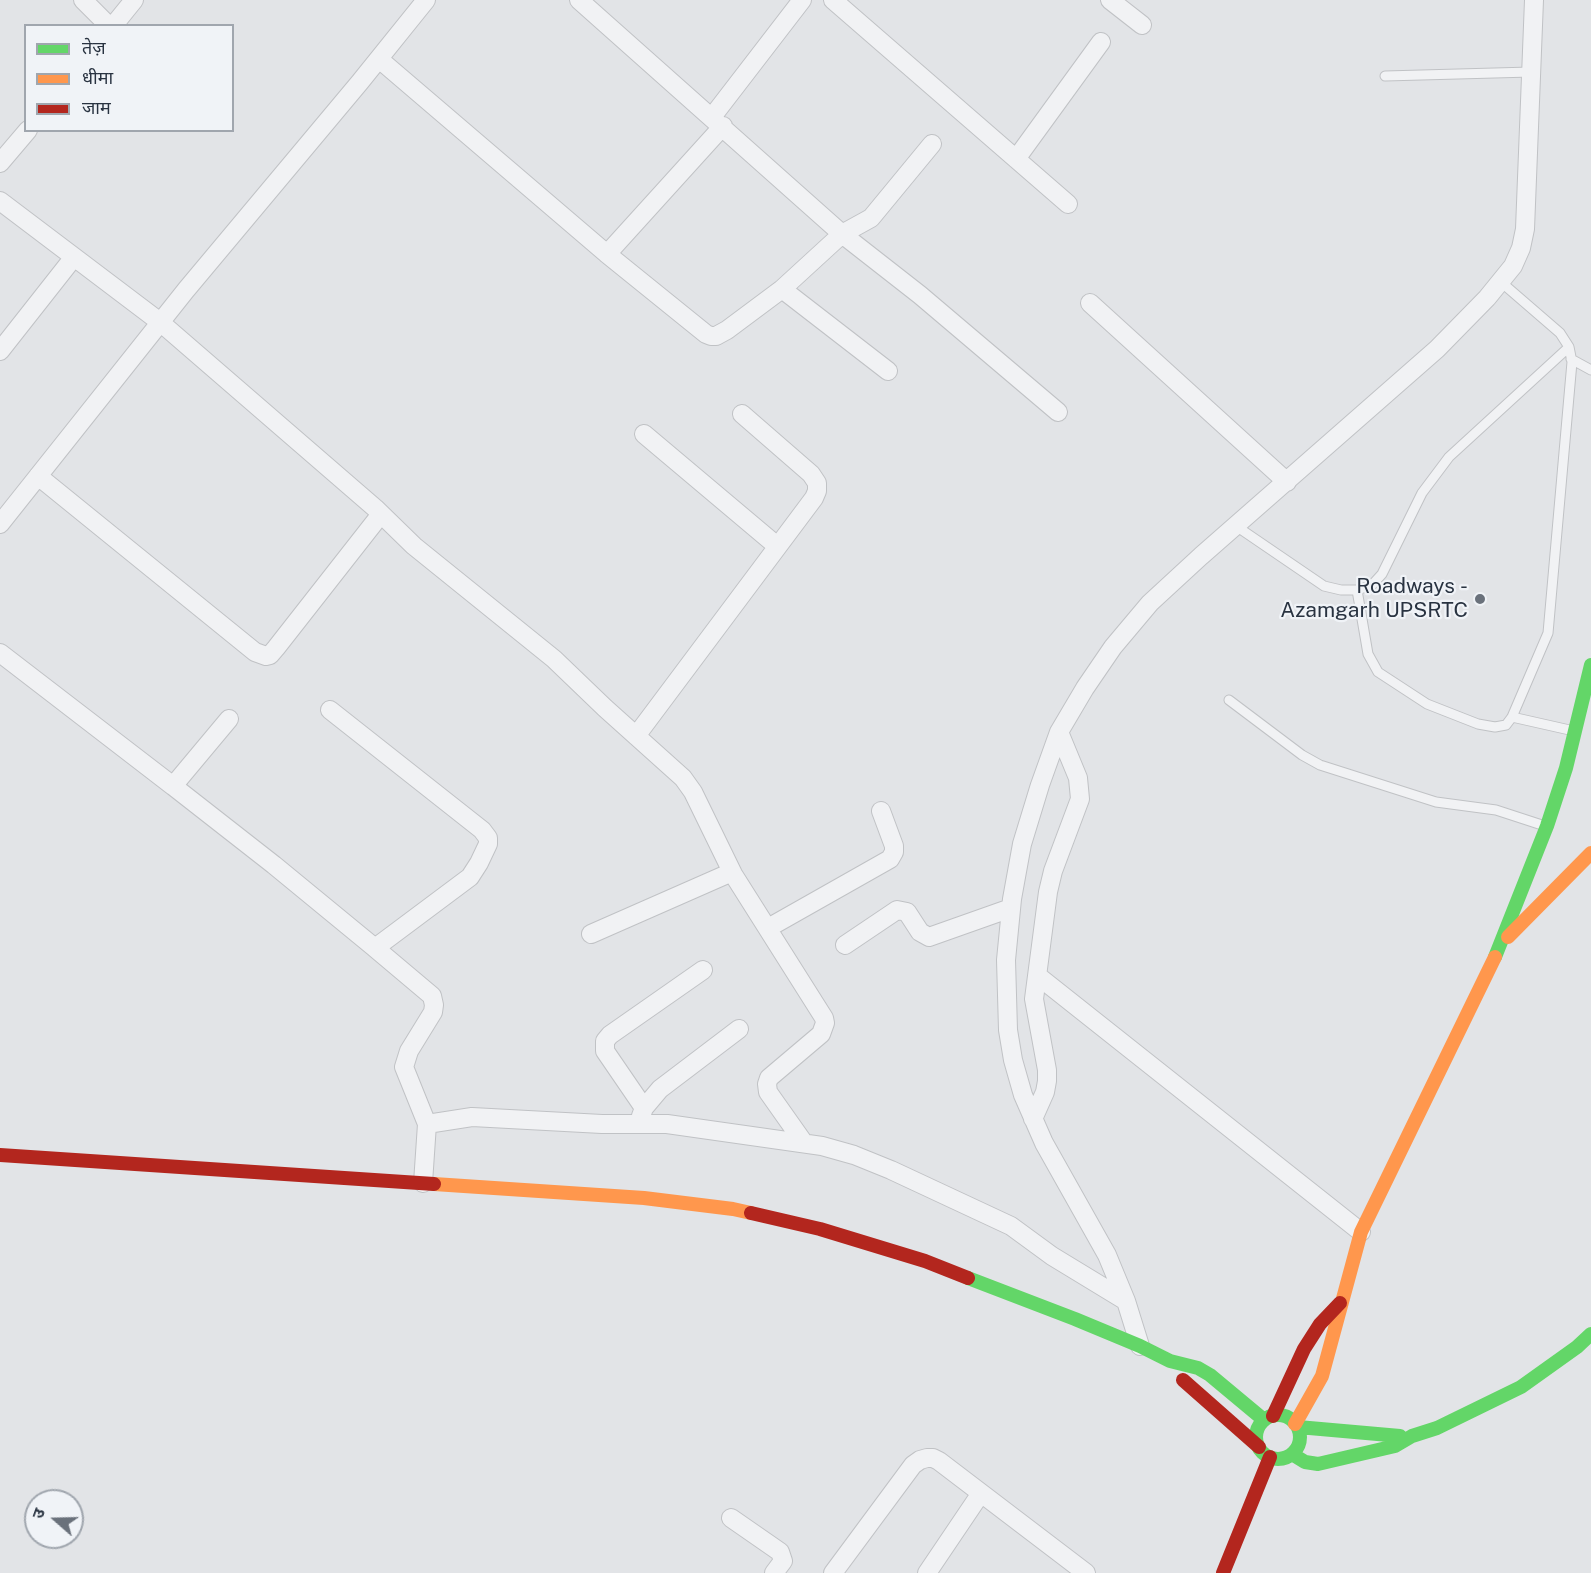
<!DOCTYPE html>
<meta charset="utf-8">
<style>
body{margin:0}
#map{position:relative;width:1591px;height:1573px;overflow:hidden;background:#e2e4e7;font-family:"Public Sans","Noto Sans Devanagari",sans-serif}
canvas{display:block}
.legend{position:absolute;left:24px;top:24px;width:210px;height:108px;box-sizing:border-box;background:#f0f3f7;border:2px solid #a0a6ae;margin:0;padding:8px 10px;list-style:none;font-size:18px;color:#293341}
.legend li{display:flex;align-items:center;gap:12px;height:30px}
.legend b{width:30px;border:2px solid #a0a6ae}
.north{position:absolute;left:24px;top:1489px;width:60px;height:60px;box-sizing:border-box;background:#f0f3f7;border:2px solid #a0a6ae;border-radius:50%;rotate:290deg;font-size:16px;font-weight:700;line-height:24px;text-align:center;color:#293341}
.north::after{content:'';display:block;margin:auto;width:21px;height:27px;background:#6a717b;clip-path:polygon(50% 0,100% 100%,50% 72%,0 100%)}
</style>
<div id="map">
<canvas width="1591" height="1573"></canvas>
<ul class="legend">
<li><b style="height:8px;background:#63d668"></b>तेज़</li>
<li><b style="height:8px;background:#ff974d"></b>धीमा</li>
<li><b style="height:8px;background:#b3261e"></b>जाम</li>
</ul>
<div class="north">उ</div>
</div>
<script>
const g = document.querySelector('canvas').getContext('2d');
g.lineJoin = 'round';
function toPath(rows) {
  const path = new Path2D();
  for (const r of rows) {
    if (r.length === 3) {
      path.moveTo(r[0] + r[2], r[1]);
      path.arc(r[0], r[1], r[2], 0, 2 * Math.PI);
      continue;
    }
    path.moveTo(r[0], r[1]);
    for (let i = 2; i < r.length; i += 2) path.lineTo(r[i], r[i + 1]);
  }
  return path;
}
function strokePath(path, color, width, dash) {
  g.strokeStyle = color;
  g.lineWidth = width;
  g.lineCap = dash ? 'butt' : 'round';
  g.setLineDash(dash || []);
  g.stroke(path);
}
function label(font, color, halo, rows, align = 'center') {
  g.font = font + ' "Public Sans",sans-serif';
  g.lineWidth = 4.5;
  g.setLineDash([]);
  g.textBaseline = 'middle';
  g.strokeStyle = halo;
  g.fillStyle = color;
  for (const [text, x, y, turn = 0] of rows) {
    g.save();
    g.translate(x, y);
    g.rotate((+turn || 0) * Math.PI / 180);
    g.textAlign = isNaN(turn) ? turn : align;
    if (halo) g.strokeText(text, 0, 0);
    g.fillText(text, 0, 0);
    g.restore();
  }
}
const lane = toPath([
 [1385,76,1531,72],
 [1571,359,1591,370],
 [1236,526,1324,586,1341,590,1357,590,1372,585,1382,574,1422,493,1449,457,1569,347],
 [1357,590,1368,654,1378,672,1427,704,1478,724,1495,727,1506,725,1512,717,1548,633,1572,362,1569,347,1560,333,1501,282],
 [1229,700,1302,755,1320,765,1436,802,1496,810,1545,826],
 [1512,717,1574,731]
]);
const street = toPath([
 [83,0,109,26],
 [579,0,842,234,920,295,1058,412],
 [833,0,1068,204],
 [1110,0,1142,25],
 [113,26,134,0],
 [379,59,607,254,706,334,711,336,716,336,727,330,782,289,842,234,871,218,932,144],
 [712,117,802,0],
 [1016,159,1101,42],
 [0,163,28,130],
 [0,201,160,322,375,508,414,546,554,659,605,708,683,778,693,792,733,874,824,1018,825,1023,821,1034,769,1078,767,1084,768,1092,804,1143],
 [607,254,723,126],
 [782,289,888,371],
 [1090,303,1287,482],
 [0,351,74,257],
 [644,434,777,546],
 [38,476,255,652,266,656,270,655,276,648,381,514],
 [0,524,186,290,360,82,426,0],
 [0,653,173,786],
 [330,710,482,830,488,838,488,844,479,863,470,877,375,948,432,996,434,1005,433,1012,409,1051,404,1067,427,1124,423,1183],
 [229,719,173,786,274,865,375,948],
 [636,736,814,498,817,491,817,483,811,474,742,414],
 [768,928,890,859,894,852,894,846,881,811],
 [591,934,732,872],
 [845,945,897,910,907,912,920,932,929,937,1011,908],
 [1038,976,1361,1232],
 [644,1108,605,1051,605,1041,610,1035,703,970],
 [641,1116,644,1108,660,1089,739,1029],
 [1033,1119,1045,1092,1047,1081,1047,1070,1034,999,1048,892,1053,871,1080,799,1078,778,1059,732],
 [427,1124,472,1117,602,1124,667,1124,822,1146,854,1155,891,1170,1011,1226,1052,1256,1126,1301],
 [1140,1346,1126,1301,1107,1255,1044,1143,1023,1095,1013,1060,1008,1030,1006,960,1012,899,1022,844,1040,785,1059,732,1085,688,1113,647,1150,603,1201,556,1437,349,1487,298,1513,266,1521,248,1525,229,1534,0],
 [731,1518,780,1552,783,1561,774,1573],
 [833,1573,913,1465,920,1460,927,1458,933,1458,939,1461,1086,1573],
 [927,1573,981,1493]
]);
const fast = toPath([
 [1495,957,1547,826,1566,768,1591,665],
 [968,1278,1075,1319,1140,1346,1170,1361,1198,1368,1210,1375,1264,1420],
 [1278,1437,22],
 [1298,1427,1400,1436],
 [1292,1454,1305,1462,1318,1464,1395,1446,1412,1436,1437,1428,1521,1387,1577,1347,1591,1334]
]);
const slow = toPath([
 [1508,937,1591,853],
 [434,1184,644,1198,733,1209,751,1213],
 [1295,1424,1322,1376,1361,1232,1495,957]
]);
const jam = toPath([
 [0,1155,434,1184],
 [751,1213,820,1229,925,1261,968,1278],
 [1183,1380,1259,1447],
 [1273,1416,1304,1349,1320,1324,1340,1303],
 [1223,1573,1270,1457]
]);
const markers = [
 [1480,599,6,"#6a717b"]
];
const poiNames = [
 ["Roadways -",1468,587],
 ["Azamgarh UPSRTC",1468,611]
];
strokePath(lane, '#c0c2c5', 11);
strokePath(street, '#c0c2c5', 20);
strokePath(lane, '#f1f2f4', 9);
strokePath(street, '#f1f2f4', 18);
strokePath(fast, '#63d668', 14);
strokePath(slow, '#ff974d', 14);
strokePath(jam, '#b3261e', 14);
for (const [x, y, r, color] of markers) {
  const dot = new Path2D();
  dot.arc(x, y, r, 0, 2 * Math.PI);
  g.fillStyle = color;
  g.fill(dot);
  strokePath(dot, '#f0f3f7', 2);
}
label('21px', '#293341', '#f0f3f7', poiNames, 'right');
</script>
